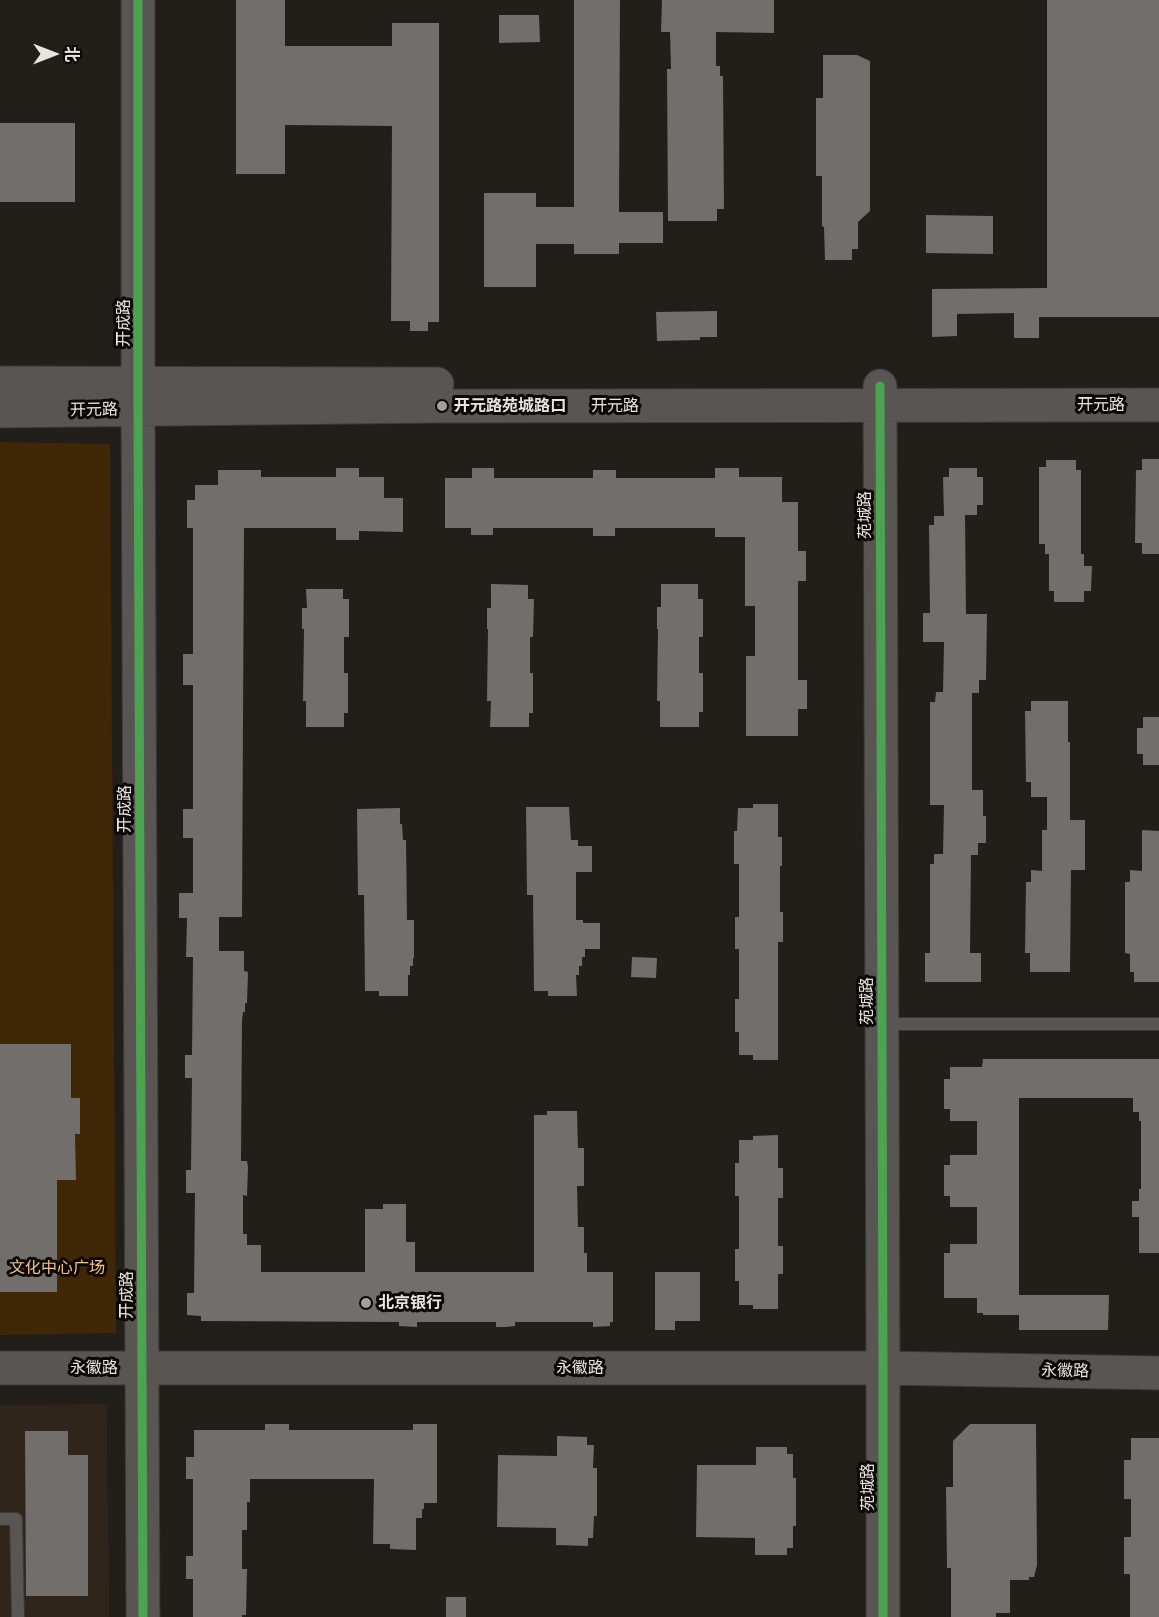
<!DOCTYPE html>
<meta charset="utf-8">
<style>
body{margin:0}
#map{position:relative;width:1159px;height:1617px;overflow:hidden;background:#221e1a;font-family:Inter,"Noto Sans SC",sans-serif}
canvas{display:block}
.north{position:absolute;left:24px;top:24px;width:60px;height:60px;-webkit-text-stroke:4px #0c0806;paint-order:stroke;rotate:90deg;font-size:16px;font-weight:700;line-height:24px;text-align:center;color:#e9e4df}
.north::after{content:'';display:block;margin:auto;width:21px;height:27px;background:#e9e4df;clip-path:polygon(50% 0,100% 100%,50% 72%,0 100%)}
</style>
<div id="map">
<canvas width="1159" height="1617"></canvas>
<div class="north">北</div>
</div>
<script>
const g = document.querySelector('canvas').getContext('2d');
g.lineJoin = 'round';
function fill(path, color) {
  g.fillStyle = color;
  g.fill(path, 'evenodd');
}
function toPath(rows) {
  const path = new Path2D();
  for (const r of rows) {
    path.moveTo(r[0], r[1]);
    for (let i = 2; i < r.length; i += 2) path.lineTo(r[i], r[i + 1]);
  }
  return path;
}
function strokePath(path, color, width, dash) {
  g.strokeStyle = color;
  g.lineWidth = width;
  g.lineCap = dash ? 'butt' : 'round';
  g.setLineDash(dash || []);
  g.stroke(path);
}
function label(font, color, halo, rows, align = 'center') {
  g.font = font + ' Inter,"Noto Sans SC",sans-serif';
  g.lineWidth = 6;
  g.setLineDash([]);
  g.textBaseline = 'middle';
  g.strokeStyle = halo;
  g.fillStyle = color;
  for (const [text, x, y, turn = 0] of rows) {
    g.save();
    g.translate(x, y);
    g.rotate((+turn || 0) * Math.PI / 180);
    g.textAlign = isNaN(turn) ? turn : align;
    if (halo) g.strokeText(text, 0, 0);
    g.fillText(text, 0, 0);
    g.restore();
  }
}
const built = toPath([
 [107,1404,109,1617,0,1617,0,1405]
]);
const green = toPath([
 [0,442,110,444,116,1333,0,1335]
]);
const building = toPath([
 [236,0,285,0,285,46,392,46,392,23,439,23,439,322,428,322,428,331,410,331,410,321,391,321,392,126,285,125,285,174,236,174],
 [574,0,620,0,619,212,663,212,663,243,619,243,619,254,574,254,574,244,536,244,536,287,484,287,484,193,536,193,536,207,574,207],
 [662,0,774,0,774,33,716,32,716,66,720,66,720,76,723,76,724,209,717,209,717,221,668,221,667,69,671,69,670,32,661,32],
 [1047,0,1159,0,1159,317,1039,317,1039,338,1014,338,1014,313,957,314,957,336,932,337,932,289,1047,288],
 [499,15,539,15,540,42,499,43],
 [823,55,857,55,870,61,870,211,858,222,858,249,852,249,852,260,825,260,824,227,822,226,822,176,816,176,816,98,823,98],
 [0,123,75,123,75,202,0,202],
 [926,215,993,216,993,254,926,253],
 [717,311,717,337,700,337,700,340,657,341,656,312],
 [1142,459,1159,459,1159,554,1142,554,1142,543,1135,543,1136,470,1142,470],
 [1046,460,1076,460,1076,470,1081,470,1081,554,1084,554,1084,566,1092,566,1091,591,1084,591,1084,602,1054,602,1054,591,1049,591,1049,554,1045,554,1045,544,1039,544,1039,467,1046,467],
 [336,468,359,468,359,477,384,477,384,498,403,498,403,532,359,531,359,540,336,540,336,528,244,528,242,917,219,917,219,951,244,951,244,971,248,972,247,1003,245,1003,245,1012,243,1012,242,1020,241,1161,247,1161,248,1167,247,1196,243,1195,243,1234,247,1234,247,1245,261,1245,261,1272,365,1272,365,1209,383,1209,383,1204,406,1204,406,1242,415,1242,415,1272,534,1272,534,1115,547,1115,547,1111,577,1111,578,1148,584,1148,584,1186,577,1186,578,1227,584,1227,584,1253,587,1253,587,1272,613,1272,613,1322,610,1322,610,1326,593,1327,593,1322,515,1322,515,1326,506,1327,496,1327,496,1322,417,1322,417,1327,399,1326,399,1322,201,1321,201,1316,187,1315,187,1293,194,1293,195,1193,186,1193,186,1170,191,1170,192,1078,185,1078,185,1055,192,1055,193,957,186,957,187,918,179,918,179,893,193,893,193,838,183,838,183,809,193,809,193,685,183,685,183,654,193,654,193,528,187,528,187,500,195,500,195,485,218,485,218,470,261,470,261,477,336,477],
 [472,468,494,468,494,478,593,478,593,470,616,470,616,478,715,478,715,468,739,468,739,477,782,477,782,502,798,502,798,551,806,551,806,581,798,581,798,680,807,680,807,709,798,709,798,736,746,736,746,656,755,656,755,606,745,606,745,537,715,537,715,528,615,528,615,536,593,536,593,528,493,528,493,535,471,535,471,528,445,528,445,478,472,478],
 [949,468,977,468,977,477,983,477,983,505,977,505,977,515,965,515,966,614,987,614,986,680,979,680,979,693,972,693,972,790,983,790,983,816,986,816,986,843,978,843,978,855,971,855,970,953,981,953,981,982,925,982,925,953,930,953,930,864,934,864,934,854,943,854,944,805,930,805,930,702,935,702,936,692,943,692,944,642,923,642,923,613,930,613,929,525,934,525,934,516,944,516,943,477,949,477],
 [491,584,528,585,528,599,534,599,533,637,530,637,530,673,533,673,533,713,529,713,529,727,490,727,491,701,487,701,488,629,487,629,487,608,491,608],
 [661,584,698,584,698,599,703,599,703,637,699,637,699,673,703,673,703,712,699,712,699,727,660,727,660,701,657,701,658,629,657,629,657,607,661,607],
 [306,589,343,589,343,599,349,599,349,637,344,637,344,673,348,673,348,713,344,713,344,727,306,727,306,701,303,701,304,629,302,629,302,608,307,608],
 [1031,701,1068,701,1068,742,1070,742,1070,820,1085,820,1085,870,1071,870,1070,972,1030,972,1030,953,1025,953,1026,882,1031,882,1031,870,1042,871,1042,830,1047,830,1047,797,1031,797,1031,782,1026,782,1025,711,1031,711],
 [1143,717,1159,717,1159,765,1143,765,1143,754,1137,754,1137,728,1143,728],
 [753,804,778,804,778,837,782,837,782,866,780,866,780,912,783,912,783,942,778,942,778,1060,753,1060,753,1055,739,1055,739,1032,735,1032,735,999,739,999,739,949,735,949,735,917,739,917,739,864,734,864,734,831,737,831,738,808,753,808],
 [526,807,569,807,571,840,578,840,578,846,592,846,592,872,576,872,576,920,583,920,583,923,600,923,600,949,585,949,585,957,582,957,582,966,579,966,579,975,576,975,577,996,548,996,548,991,534,991,533,895,527,895],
 [400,808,400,824,402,824,403,840,406,840,407,920,414,920,414,958,413,958,413,966,410,966,410,975,408,975,408,996,379,996,379,991,365,991,364,895,358,895,357,809],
 [1142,830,1159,831,1159,982,1134,982,1134,972,1130,972,1130,954,1125,953,1125,882,1130,882,1130,870,1142,871],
 [632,957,657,958,656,978,631,977],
 [0,1044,71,1044,71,1098,80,1098,80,1134,75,1134,76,1180,57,1180,57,1292,0,1292],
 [983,1059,1159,1059,1159,1253,1139,1253,1139,1217,1132,1217,1132,1201,1139,1201,1139,1189,1141,1189,1141,1121,1139,1121,1139,1112,1133,1112,1133,1098,1019,1098,1019,1295,1109,1295,1108,1330,1019,1330,1019,1315,983,1315,983,1313,977,1313,977,1298,944,1298,944,1253,950,1253,950,1244,977,1244,977,1207,950,1207,950,1196,944,1196,944,1165,950,1165,950,1155,977,1155,977,1121,950,1121,950,1109,944,1109,944,1079,950,1079,950,1067,982,1067],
 [778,1135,778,1168,783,1168,783,1198,778,1198,778,1246,783,1246,783,1274,778,1274,778,1309,753,1309,753,1305,739,1305,739,1281,735,1281,735,1249,739,1249,739,1196,735,1196,735,1163,739,1163,739,1140,753,1140,753,1136],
 [655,1272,700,1272,700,1321,675,1321,675,1330,655,1330],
 [265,1424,289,1424,289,1430,413,1430,413,1424,437,1424,437,1503,424,1503,424,1509,422,1509,422,1518,416,1518,416,1550,390,1549,390,1544,373,1544,374,1479,250,1479,250,1502,247,1502,247,1530,242,1530,242,1569,247,1569,246,1615,242,1615,242,1617,193,1617,193,1579,186,1579,186,1556,193,1556,193,1479,186,1479,186,1457,194,1457,194,1430,265,1430],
 [970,1424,1036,1424,1037,1565,1034,1577,1029,1577,1029,1580,1010,1580,1010,1613,996,1613,996,1617,951,1617,951,1568,947,1568,946,1487,953,1487,953,1441],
 [25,1431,68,1431,68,1455,88,1455,88,1596,26,1596],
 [557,1436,587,1437,587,1445,594,1445,593,1468,597,1468,597,1516,594,1516,593,1538,588,1538,588,1546,556,1545,556,1528,497,1527,498,1455,557,1456],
 [1131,1438,1159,1438,1159,1617,1130,1617,1130,1574,1124,1574,1124,1537,1131,1537,1131,1499,1124,1499,1124,1460,1131,1460],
 [756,1447,787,1447,787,1454,793,1454,793,1478,796,1478,796,1526,793,1526,793,1548,787,1548,787,1555,755,1555,755,1538,696,1537,697,1465,756,1465],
 [446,1597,466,1597,466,1617,446,1617]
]);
const lane = toPath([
 [884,1024,1159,1024],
 [0,1519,16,1519,18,1617]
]);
const secondary = toPath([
 [138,0,138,409,143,1617],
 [0,383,437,384],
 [880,386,883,1368,883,1617],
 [0,411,442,406,1159,405],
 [0,1368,883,1368,1159,1373]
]);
const cycleway = toPath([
 [138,0,138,409,143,1617],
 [880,386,883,1368,883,1617]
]);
const markers = [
 [442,406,6,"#a39f9a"],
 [366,1303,6,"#a39f9a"]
];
const streetNames = [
 ["开成路",124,323,-90],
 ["开元路",1101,405],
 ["开元路",615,406],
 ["开元路",94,410,-1],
 ["苑城路",865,515,-90],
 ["开成路",125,809,-90],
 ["苑城路",867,1001,-90],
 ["开成路",127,1295,-90],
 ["永徽路",94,1368],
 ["永徽路",580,1368],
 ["永徽路",1065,1371,1],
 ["苑城路",868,1487,-90]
];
const poiNames = [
 ["开元路苑城路口",454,406],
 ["北京银行",378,1303]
];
const parkNames = [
 ["文化中心广场",57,1268]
];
fill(built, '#30251a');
fill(green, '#402707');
fill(building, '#726e6b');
strokePath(lane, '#3b3835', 14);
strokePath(secondary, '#3b3835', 35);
strokePath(lane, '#585553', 12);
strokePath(secondary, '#585553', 33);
strokePath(cycleway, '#4ca352', 9);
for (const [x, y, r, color] of markers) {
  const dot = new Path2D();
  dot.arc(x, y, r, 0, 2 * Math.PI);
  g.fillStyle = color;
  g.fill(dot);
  strokePath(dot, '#0c0806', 2);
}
label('16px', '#e9e4df', '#0c0806', streetNames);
label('bold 16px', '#e9e4df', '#0c0806', poiNames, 'left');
label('16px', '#f5c18c', '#0c0806', parkNames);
</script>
